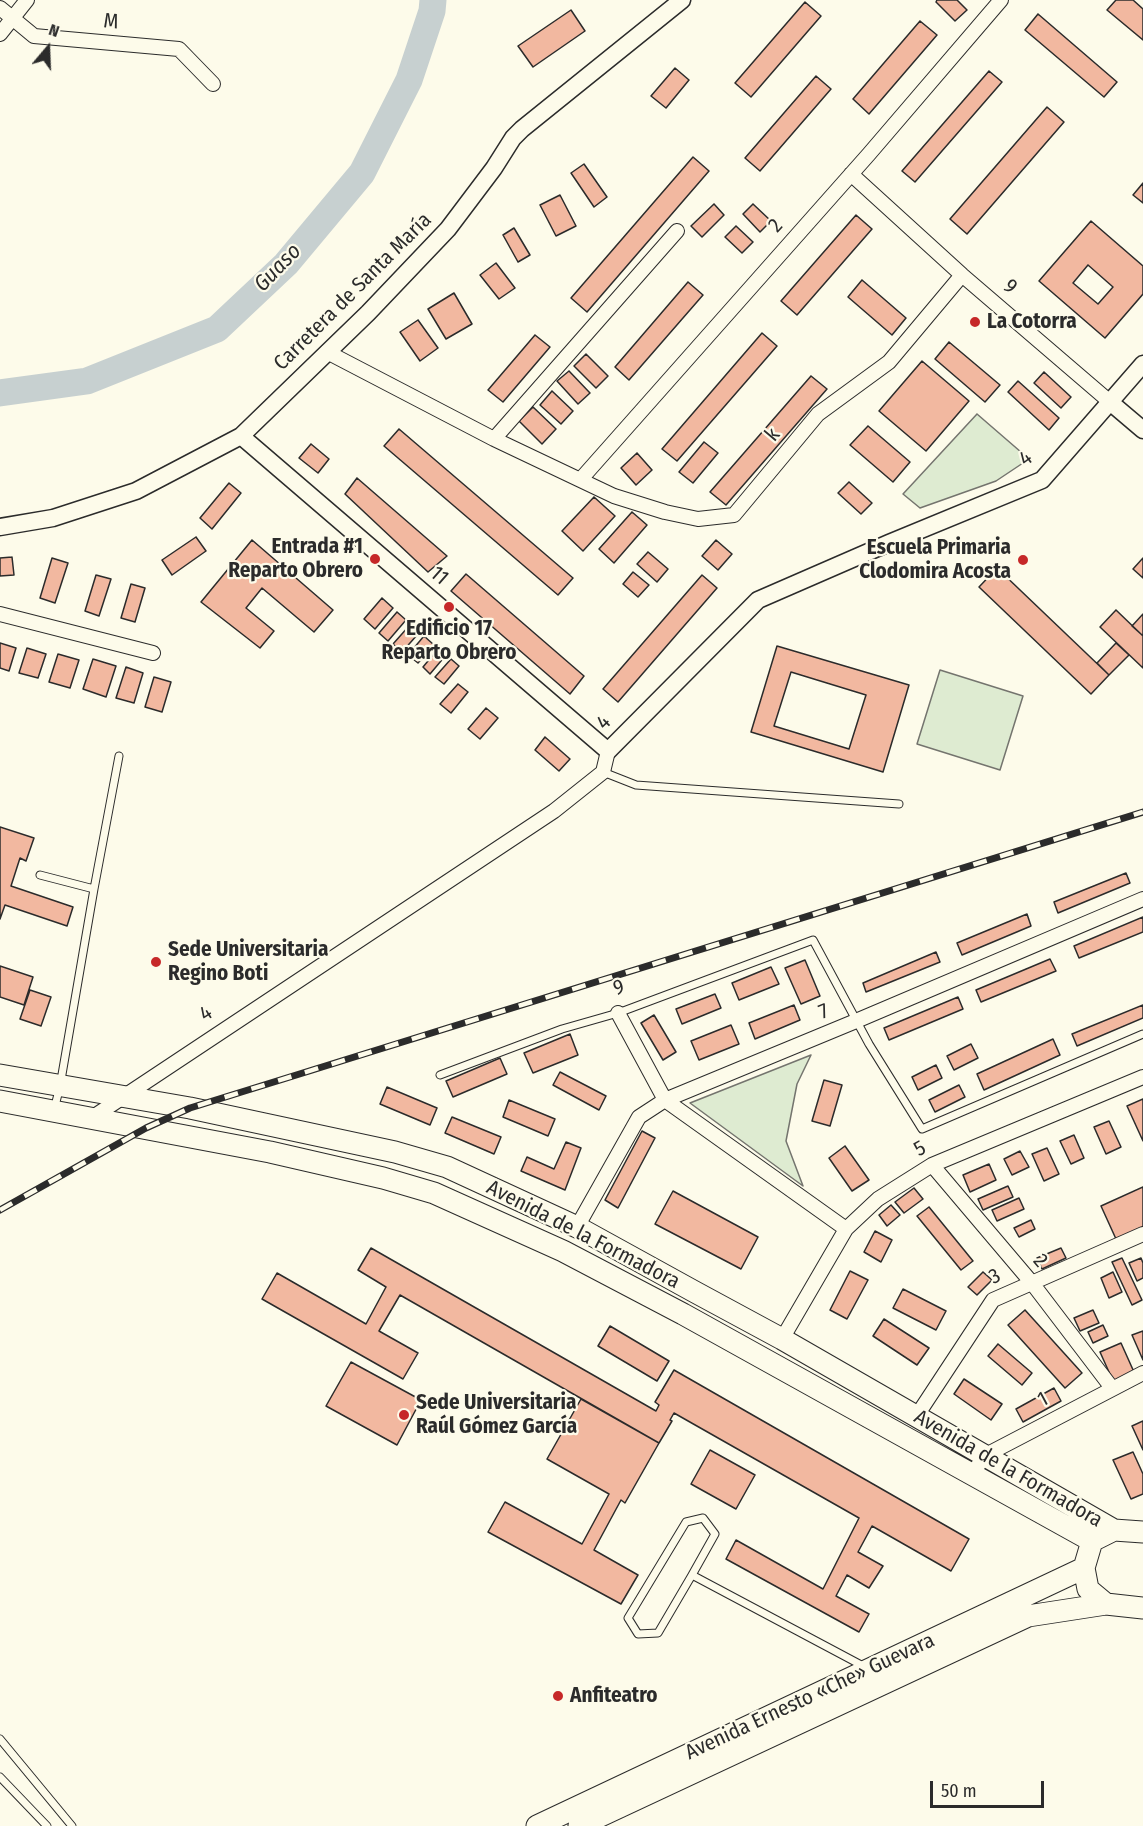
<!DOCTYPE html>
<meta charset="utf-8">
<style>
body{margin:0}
#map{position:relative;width:1143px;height:1826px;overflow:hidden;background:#fdfbea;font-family:"Fira Sans Condensed",sans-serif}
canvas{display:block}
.north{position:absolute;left:18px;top:18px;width:60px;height:60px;-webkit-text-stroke:4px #fdfbea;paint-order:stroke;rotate:19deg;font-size:16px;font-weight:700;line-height:24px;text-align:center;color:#2b2b2b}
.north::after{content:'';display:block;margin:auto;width:21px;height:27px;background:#2b2b2b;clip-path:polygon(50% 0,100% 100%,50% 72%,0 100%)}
.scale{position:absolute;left:930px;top:1781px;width:114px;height:27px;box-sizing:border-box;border:3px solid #2b2b2b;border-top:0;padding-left:8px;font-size:18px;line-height:21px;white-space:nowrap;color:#2b2b2b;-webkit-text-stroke:4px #fdfbea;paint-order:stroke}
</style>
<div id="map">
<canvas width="1143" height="1826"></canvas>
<div class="north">N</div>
<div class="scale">50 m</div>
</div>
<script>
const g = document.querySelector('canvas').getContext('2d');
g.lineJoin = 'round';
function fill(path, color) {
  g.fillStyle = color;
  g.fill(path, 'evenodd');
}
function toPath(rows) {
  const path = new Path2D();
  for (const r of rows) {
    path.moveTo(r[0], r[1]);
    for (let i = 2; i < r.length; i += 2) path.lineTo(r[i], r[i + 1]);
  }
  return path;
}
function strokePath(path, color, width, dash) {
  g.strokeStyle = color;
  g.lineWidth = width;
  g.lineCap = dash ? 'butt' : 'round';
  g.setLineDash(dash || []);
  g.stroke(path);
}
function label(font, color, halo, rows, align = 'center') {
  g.font = font + ' "Fira Sans Condensed",sans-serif';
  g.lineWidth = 4.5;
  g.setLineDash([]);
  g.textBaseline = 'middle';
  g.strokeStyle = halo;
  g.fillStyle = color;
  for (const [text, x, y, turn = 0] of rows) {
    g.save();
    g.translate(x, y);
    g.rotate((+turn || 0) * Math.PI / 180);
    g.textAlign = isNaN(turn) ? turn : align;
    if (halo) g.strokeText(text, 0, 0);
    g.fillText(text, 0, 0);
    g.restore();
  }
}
const green = toPath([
 [977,414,1029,459,996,481,920,508,903,494,977,414],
 [940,670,1023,696,1000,770,917,744,940,670],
 [811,1055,797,1084,786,1141,803,1186,690,1103,811,1055]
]);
const river = toPath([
 [0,393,87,381,217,329,286,264,362,173,409,80,432,11,433,0]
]);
const building = toPath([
 [937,0,957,0,967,10,955,21,936,2,937,0],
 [1116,0,1133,0,1143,9,1143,40,1107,10,1116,0],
 [805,2,821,16,751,97,735,83,805,2],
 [571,10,585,31,533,67,518,46,571,10],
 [1038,14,1117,82,1104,97,1025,30,1038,14],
 [920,21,937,35,869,114,853,99,920,21],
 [675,68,689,80,666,108,651,96,675,68],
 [989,71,1002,82,915,182,902,171,989,71],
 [816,76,831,89,760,171,745,158,816,76],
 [1047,107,1064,122,967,234,950,219,1047,107],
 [693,157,709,171,587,312,571,298,693,157],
 [584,164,607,197,594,207,571,173,584,164],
 [1143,183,1143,203,1133,195,1143,183],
 [560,195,576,226,556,236,540,205,560,195],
 [714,204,724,215,702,237,691,226,714,204],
 [753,204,771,221,760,232,743,214,753,204],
 [856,215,872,229,797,315,781,301,856,215],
 [1091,221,1143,266,1143,294,1105,338,1039,281,1091,221],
 [1088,265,1113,287,1098,304,1073,283,1088,265],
 [736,226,753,242,742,253,725,237,736,226],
 [514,228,530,255,518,262,503,235,514,228],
 [496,263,515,288,499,299,480,275,496,263],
 [862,280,906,318,892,335,848,297,862,280],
 [688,282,703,295,629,380,615,367,688,282],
 [454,293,472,324,446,339,428,309,454,293],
 [418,320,438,348,420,361,400,332,418,320],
 [762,333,777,346,677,461,662,449,762,333],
 [535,335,550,347,503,402,488,390,535,335],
 [949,342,1000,385,985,402,935,359,949,342],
 [586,354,608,376,596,388,574,366,586,354],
 [922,361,969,401,926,451,879,411,922,361],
 [569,371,590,393,578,404,557,381,569,371],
 [1044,372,1071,397,1061,408,1034,383,1044,372],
 [811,376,827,389,726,505,710,492,811,376],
 [1018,381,1059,418,1049,430,1008,392,1018,381],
 [552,391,573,411,561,424,540,405,552,391],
 [533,407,556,429,542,444,519,421,533,407],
 [868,426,910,462,893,482,850,445,868,426],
 [399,429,573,578,558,595,384,446,399,429],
 [704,442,718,453,693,483,679,472,704,442],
 [311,444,329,459,318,473,299,458,311,444],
 [637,453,652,470,636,485,621,468,637,453],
 [357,478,447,556,428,572,345,494,357,478],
 [849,482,872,503,861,514,838,493,849,482],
 [229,483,241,493,212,529,200,518,229,483],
 [594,497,615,516,583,551,562,531,594,497],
 [632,512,647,525,614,563,599,549,632,512],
 [196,537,206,551,172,575,162,560,196,537],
 [252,540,333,610,314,632,262,588,246,608,274,631,260,648,201,602,252,540],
 [716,540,732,554,718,570,702,556,716,540],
 [648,552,668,569,657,582,637,564,648,552],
 [12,557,14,575,0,576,0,558,12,557],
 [52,558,68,563,55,603,40,598,52,558],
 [1143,558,1143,578,1133,569,1143,558],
 [997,568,1109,675,1091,694,979,587,997,568],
 [633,572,649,585,638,597,623,584,633,572],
 [466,574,584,676,570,694,451,591,466,574],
 [96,575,111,579,99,616,85,611,96,575],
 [702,575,717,588,618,702,603,689,702,575],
 [131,584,145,588,135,622,121,618,131,584],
 [382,598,393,608,375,629,364,619,382,598],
 [1116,610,1143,636,1143,668,1100,627,1116,610],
 [397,612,406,620,388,641,379,633,397,612],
 [1143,614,1143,634,1142,635,1132,626,1143,614],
 [409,626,418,634,402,652,393,644,409,626],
 [424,636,434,645,418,663,408,655,424,636],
 [0,643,16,648,9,671,0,668,0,643],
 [1116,643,1129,655,1109,675,1097,663,1116,643],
 [777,646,909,685,883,772,751,732,777,646],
 [791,672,866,695,849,749,774,726,791,672],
 [27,648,46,654,38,678,19,673,27,648],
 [438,649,446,655,430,674,423,667,438,649],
 [58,654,79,660,70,688,49,682,58,654],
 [93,659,116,666,106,697,83,689,93,659],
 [451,659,459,666,444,684,435,677,451,659],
 [126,667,143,673,134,703,116,698,126,667],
 [154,677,171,682,162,712,145,707,154,677],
 [458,684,468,692,451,713,440,704,458,684],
 [486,708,498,718,480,739,468,729,486,708],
 [545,737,570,759,559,771,535,750,545,737],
 [0,827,34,838,26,861,20,858,11,886,73,907,67,926,5,905,0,919,0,827],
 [1126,873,1130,883,1058,913,1054,902,1126,873],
 [1027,914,1031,926,962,955,957,943,1027,914],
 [1143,917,1143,932,1079,958,1074,946,1143,917],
 [936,952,940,962,866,992,863,983,936,952],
 [1050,959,1056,971,981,1002,976,990,1050,959],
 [805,960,820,996,801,1004,785,968,805,960],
 [0,966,33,977,24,1005,0,997,0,966],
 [771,967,779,984,739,1000,732,983,771,967],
 [30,990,51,997,41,1026,20,1019,30,990],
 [715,994,721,1008,682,1024,676,1009,715,994],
 [958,997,963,1009,889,1040,884,1028,958,997],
 [794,1005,800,1020,755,1039,749,1023,794,1005],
 [1143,1005,1143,1018,1077,1046,1072,1034,1143,1005],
 [654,1015,676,1052,663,1060,641,1023,654,1015],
 [731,1025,739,1044,699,1060,691,1041,731,1025],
 [570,1034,578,1055,533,1073,524,1053,570,1034],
 [1053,1039,1060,1055,984,1090,977,1074,1053,1039],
 [971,1044,978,1058,954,1070,947,1056,971,1044],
 [500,1058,507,1074,453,1097,446,1081,500,1058],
 [936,1065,942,1078,918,1090,912,1077,936,1065],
 [560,1072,606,1096,599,1110,553,1085,560,1072],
 [824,1080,842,1085,830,1126,812,1121,824,1080],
 [959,1085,965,1097,935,1112,929,1100,959,1085],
 [387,1087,437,1108,430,1125,380,1104,387,1087],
 [1143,1099,1143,1141,1127,1106,1143,1099],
 [509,1100,555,1119,548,1136,503,1117,509,1100],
 [452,1117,501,1137,494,1154,445,1133,452,1117],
 [1109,1121,1121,1147,1106,1154,1094,1127,1109,1121],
 [642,1131,655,1138,618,1208,605,1200,642,1131],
 [1074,1135,1084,1158,1071,1164,1060,1141,1074,1135],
 [566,1142,581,1148,565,1190,521,1171,527,1157,554,1169,566,1142],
 [845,1146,869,1180,852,1191,829,1158,845,1146],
 [1047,1148,1059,1174,1044,1181,1032,1154,1047,1148],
 [1020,1151,1029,1167,1012,1175,1004,1159,1020,1151],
 [989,1164,996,1180,970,1192,963,1175,989,1164],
 [1008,1186,1013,1197,983,1210,978,1199,1008,1186],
 [1143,1187,1143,1227,1116,1239,1101,1206,1143,1187],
 [914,1188,923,1199,904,1213,895,1202,914,1188],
 [673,1191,758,1237,741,1269,655,1224,673,1191],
 [1019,1198,1024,1209,997,1221,992,1210,1019,1198],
 [891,1205,900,1215,887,1226,879,1215,891,1205],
 [929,1207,973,1261,961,1270,917,1216,929,1207],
 [1031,1220,1035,1229,1019,1237,1014,1228,1031,1220],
 [875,1231,892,1240,881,1262,864,1252,875,1231],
 [371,1248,656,1411,659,1405,655,1402,674,1370,969,1539,951,1571,872,1526,858,1552,883,1566,869,1588,847,1575,836,1596,869,1614,859,1632,726,1559,736,1540,823,1589,859,1518,674,1413,670,1420,672,1421,659,1443,400,1295,379,1331,418,1353,403,1379,262,1299,277,1273,366,1324,386,1287,358,1270,371,1248],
 [1061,1248,1066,1258,1042,1269,1037,1258,1061,1248],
 [1122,1258,1142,1300,1132,1305,1112,1262,1122,1258],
 [1141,1258,1143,1263,1143,1278,1137,1281,1129,1263,1141,1258],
 [850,1271,868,1280,847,1319,830,1310,850,1271],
 [983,1272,992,1280,977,1295,968,1287,983,1272],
 [1113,1272,1122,1292,1109,1298,1101,1278,1113,1272],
 [903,1289,946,1311,936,1330,893,1308,903,1289],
 [1025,1310,1082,1373,1065,1388,1008,1325,1025,1310],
 [1093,1310,1099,1323,1080,1331,1074,1318,1093,1310],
 [884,1319,929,1348,917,1365,873,1336,884,1319],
 [1103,1325,1108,1336,1093,1343,1088,1332,1103,1325],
 [610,1326,669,1361,657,1381,598,1346,610,1326],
 [1143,1331,1143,1360,1132,1335,1143,1331],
 [1121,1343,1134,1372,1113,1381,1100,1352,1121,1343],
 [998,1344,1032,1373,1022,1385,988,1356,998,1344],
 [351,1362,421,1400,397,1445,326,1406,351,1362],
 [964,1379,1002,1404,991,1420,954,1394,964,1379],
 [1054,1388,1061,1401,1023,1422,1016,1409,1054,1388],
 [581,1399,659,1443,625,1503,621,1500,594,1550,638,1575,621,1604,488,1532,505,1502,582,1544,609,1494,547,1459,581,1399],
 [1143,1421,1143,1450,1132,1426,1143,1421],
 [710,1450,755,1475,736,1509,691,1484,710,1450],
 [1133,1452,1143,1474,1143,1494,1131,1499,1113,1460,1133,1452]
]);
const service = toPath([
 [603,772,636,785,899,804],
 [40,875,94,889,60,1086,54,1110],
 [94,889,119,756],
 [440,1075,562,1029,618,1013,813,940,869,1044,922,1129,1143,1034],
 [692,1575,715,1534,703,1518,686,1522,628,1618,638,1634,658,1633,692,1575,865,1667],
 [0,1739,72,1826],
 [0,1777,47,1826]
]);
const minor = toPath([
 [0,8,34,36,179,49,213,84],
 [0,34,27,0],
 [851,174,962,275,1110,402],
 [327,352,494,439,614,496,665,512,698,519,734,515,818,414,889,362,962,275],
 [494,439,677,231],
 [581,479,869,154,1001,0],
 [0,614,153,653],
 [618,1013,665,1100,846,1229],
 [90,1119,554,811,603,772,608,751],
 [932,1165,1032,1283,1112,1388],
 [577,1227,639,1117,665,1100,856,1021,1143,899],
 [782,1339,846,1229,878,1199,932,1165,1143,1077],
 [916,1417,993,1300,1143,1234],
 [972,1475,984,1456,1143,1373]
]);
const tertiary = toPath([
 [1110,402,1143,430],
 [241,436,608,751,758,600,889,543,1042,480,1143,364],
 [0,527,53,518,136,491,241,436,368,313,448,229,494,168,513,138,522,129,682,0]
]);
const primary = toPath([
 [0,1075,190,1108,395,1152,447,1167,577,1227,695,1292,782,1339,1114,1530],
 [0,1101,270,1152,383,1178,434,1193,563,1251,683,1314,1092,1541],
 [1143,1532,1114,1530,1092,1541,1084,1568,1088,1589,1106,1604,1143,1608],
 [537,1826,1084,1568],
 [579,1826,1028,1616,1106,1604]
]);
const rail = toPath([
 [0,1210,146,1128,190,1108,1143,812]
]);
const markers = [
 [975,322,6,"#c62828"],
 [375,559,6,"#c62828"],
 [1023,560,6,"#c62828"],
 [449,607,6,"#c62828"],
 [156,962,6,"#c62828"],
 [404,1415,6,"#c62828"],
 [558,1696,6,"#c62828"]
];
const streetNames = [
 ["M",111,22,5],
 ["2",776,226,-48],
 ["9",1010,287,40],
 ["Carretera de Santa María",353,292,-45],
 ["k",773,435,-50],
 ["4",1026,459,-36],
 ["11",439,576,41],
 ["4",604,723,-45],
 ["9",619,988,-20],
 ["7",824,1012,-22],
 ["4",206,1014,-33],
 ["5",920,1149,-29],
 ["Avenida de la Formadora",583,1235,27],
 ["2",1040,1261,50],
 ["3",995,1277,-27],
 ["1",1043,1400,-28],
 ["Avenida de la Formadora",1008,1469,30],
 ["Avenida Ernesto «Che» Guevara",810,1697,-25]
];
const poiNames = [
 ["La Cotorra",987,322],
 ["Entrada #1",363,547,"right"],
 ["Reparto Obrero",363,571,"right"],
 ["Escuela Primaria",1011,548,"right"],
 ["Clodomira Acosta",1011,572,"right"],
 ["Edificio 17",449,629,"center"],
 ["Reparto Obrero",449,653,"center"],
 ["Sede Universitaria",168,950],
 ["Regino Boti",168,974],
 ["Sede Universitaria",416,1403],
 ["Raúl Gómez García",416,1427],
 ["Anfiteatro",570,1696]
];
const waterNames = [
 ["Guaso",278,268,-46]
];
fill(green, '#deebd1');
strokePath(green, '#74746e', 1.5);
strokePath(river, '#c7d0d0', 27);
fill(building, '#f2b8a0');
strokePath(building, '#2b2b2b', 1.5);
strokePath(service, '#2b2b2b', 9);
strokePath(minor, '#2b2b2b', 16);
strokePath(tertiary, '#2b2b2b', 19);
strokePath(primary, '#2b2b2b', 23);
strokePath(service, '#fdfbea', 7);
strokePath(minor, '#fdfbea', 14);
strokePath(tertiary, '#fdfbea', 16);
strokePath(primary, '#fdfbea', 21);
strokePath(rail, '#2b2b2b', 7);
strokePath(rail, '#fdfbea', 4.5, [14]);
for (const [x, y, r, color] of markers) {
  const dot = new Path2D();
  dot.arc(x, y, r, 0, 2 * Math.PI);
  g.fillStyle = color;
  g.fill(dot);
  strokePath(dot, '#fdfbea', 2);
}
label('21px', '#2b2b2b', '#fdfbea', streetNames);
label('bold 21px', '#2b2b2b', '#fdfbea', poiNames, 'left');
label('italic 22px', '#2b2b2b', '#fdfbea', waterNames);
</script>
